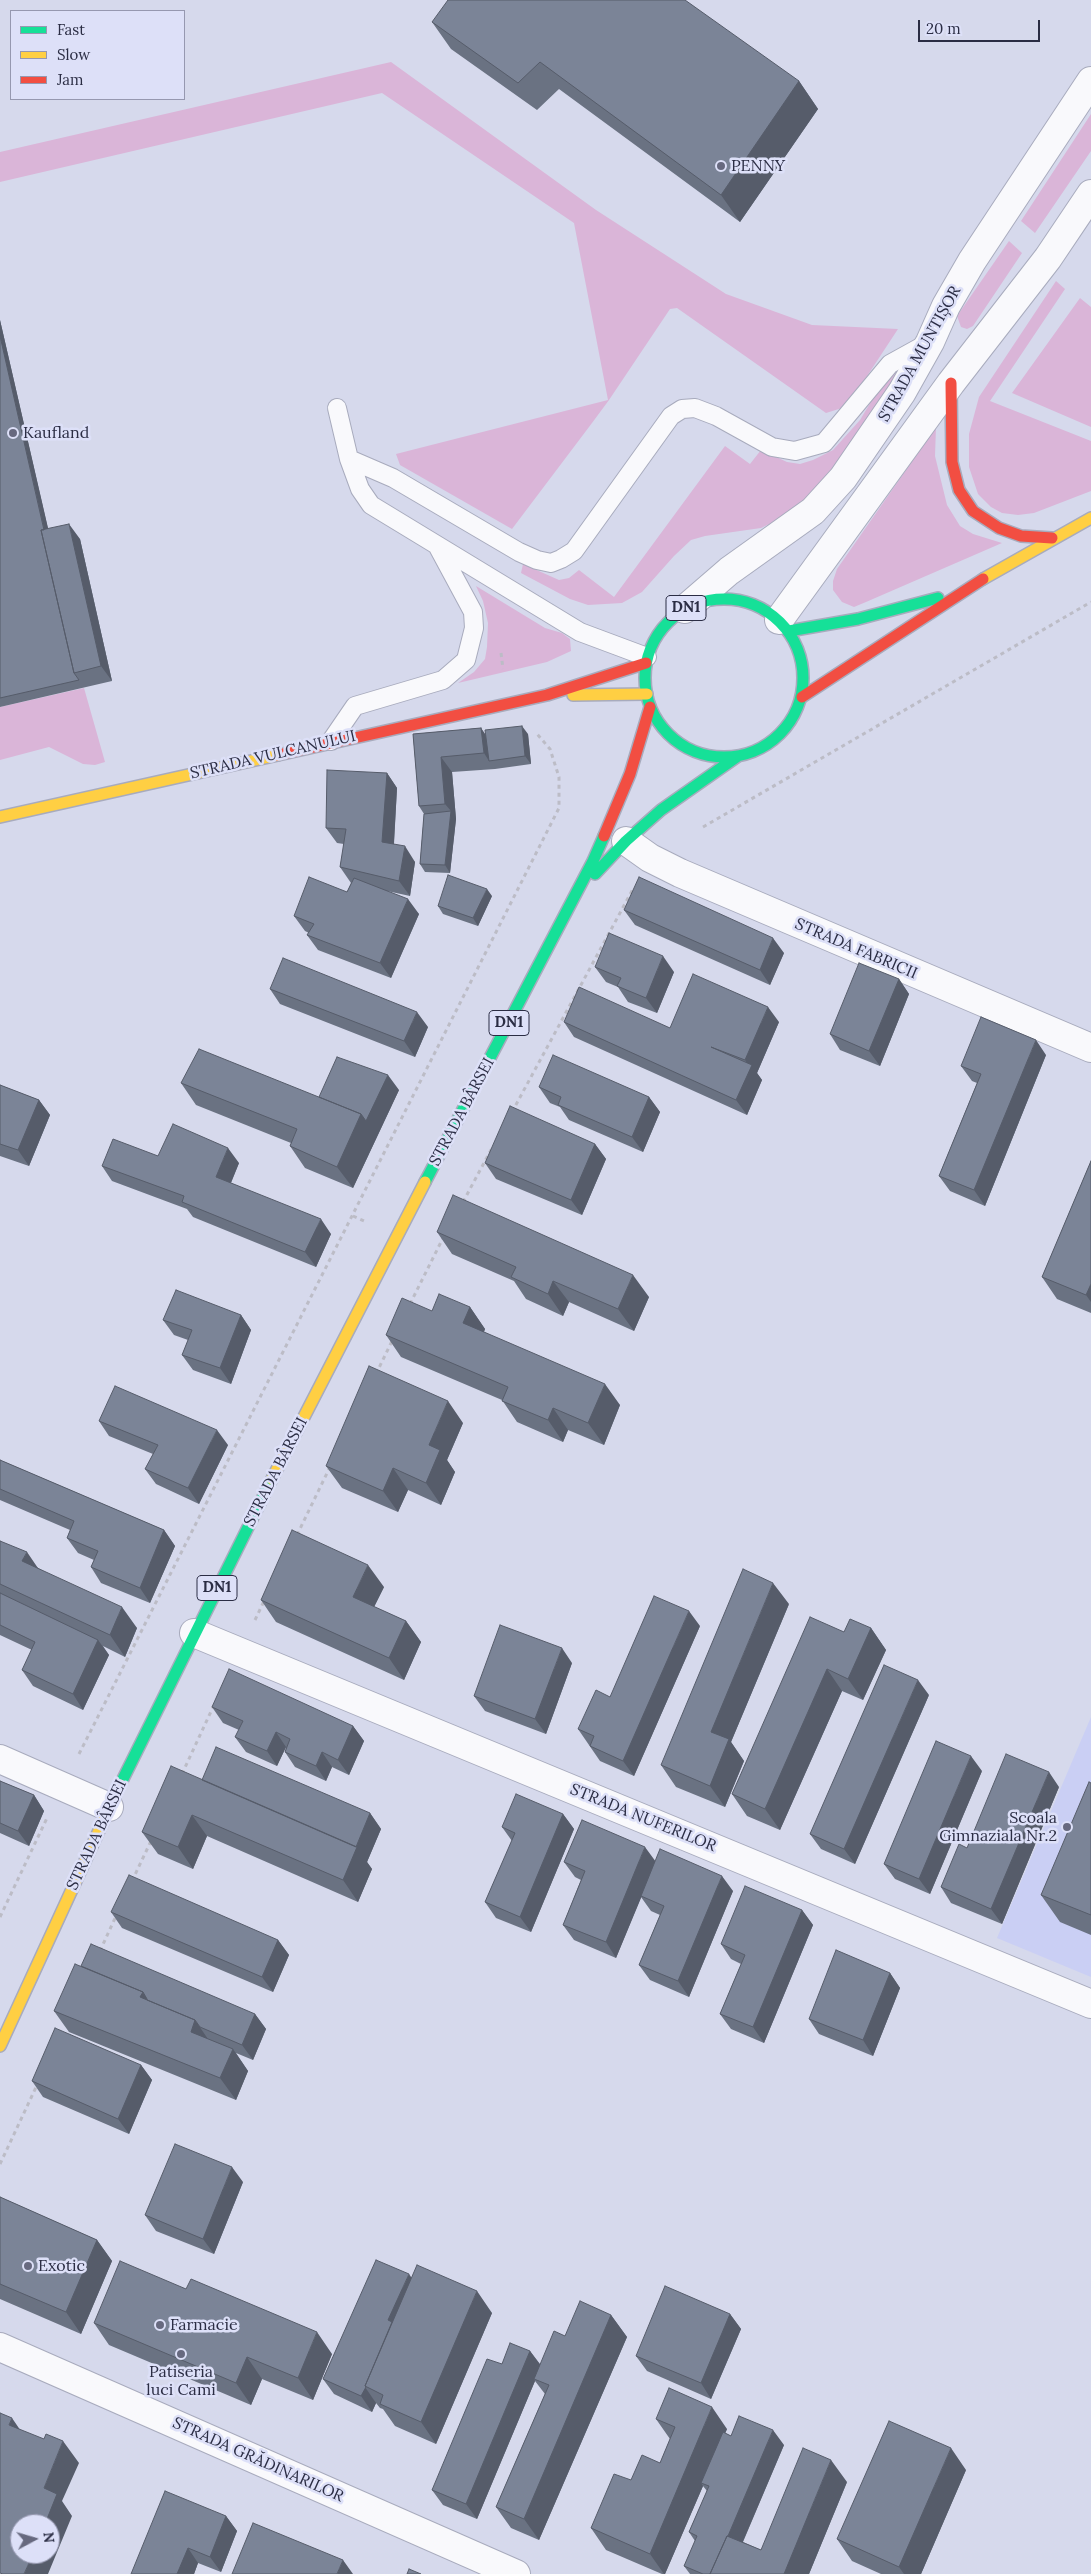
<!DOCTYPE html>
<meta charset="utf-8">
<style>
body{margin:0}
#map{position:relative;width:1091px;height:2574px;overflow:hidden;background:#d6d9ec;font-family:Lora,serif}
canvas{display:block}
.legend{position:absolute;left:10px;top:10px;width:175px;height:90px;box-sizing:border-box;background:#dde0f8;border:1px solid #9698b0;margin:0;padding:6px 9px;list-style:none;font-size:15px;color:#2b2d44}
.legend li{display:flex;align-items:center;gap:10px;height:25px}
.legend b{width:25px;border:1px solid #9698b0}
.north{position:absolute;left:10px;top:2514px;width:50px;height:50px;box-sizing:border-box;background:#dde0f8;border:1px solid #9698b0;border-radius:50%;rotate:84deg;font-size:14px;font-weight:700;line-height:20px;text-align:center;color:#2b2d44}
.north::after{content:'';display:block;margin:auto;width:18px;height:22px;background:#67697f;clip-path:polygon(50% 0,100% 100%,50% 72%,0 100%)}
.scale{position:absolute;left:918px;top:20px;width:122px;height:22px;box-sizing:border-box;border:2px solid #2b2d44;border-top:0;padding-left:6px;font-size:15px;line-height:18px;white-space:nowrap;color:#2b2d44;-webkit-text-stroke:4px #dde0f8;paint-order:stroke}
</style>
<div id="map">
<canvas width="1091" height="2574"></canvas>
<ul class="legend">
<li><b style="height:6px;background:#16e098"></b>Fast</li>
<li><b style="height:6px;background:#ffcf43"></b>Slow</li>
<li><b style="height:6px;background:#f24e42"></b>Jam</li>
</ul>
<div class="north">N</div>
<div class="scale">20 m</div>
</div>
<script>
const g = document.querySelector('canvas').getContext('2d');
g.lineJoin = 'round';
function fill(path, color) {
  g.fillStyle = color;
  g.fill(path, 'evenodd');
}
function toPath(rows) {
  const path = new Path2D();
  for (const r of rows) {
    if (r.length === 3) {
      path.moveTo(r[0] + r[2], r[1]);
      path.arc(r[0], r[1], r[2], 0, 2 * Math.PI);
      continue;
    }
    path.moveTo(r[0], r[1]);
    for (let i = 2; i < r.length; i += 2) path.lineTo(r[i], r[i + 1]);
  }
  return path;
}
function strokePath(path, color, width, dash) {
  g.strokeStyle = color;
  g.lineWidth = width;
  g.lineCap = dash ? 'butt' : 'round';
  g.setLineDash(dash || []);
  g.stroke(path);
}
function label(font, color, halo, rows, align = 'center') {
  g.font = font + ' Lora,serif';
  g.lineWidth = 5;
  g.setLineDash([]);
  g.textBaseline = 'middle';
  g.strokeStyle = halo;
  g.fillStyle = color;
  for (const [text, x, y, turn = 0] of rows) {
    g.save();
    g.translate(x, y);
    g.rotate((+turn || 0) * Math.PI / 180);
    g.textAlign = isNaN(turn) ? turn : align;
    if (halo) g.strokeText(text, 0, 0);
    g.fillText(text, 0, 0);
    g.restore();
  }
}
const built = toPath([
 [1091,1717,1091,1977,997,1938]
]);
const green = toPath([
 [391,62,596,210,726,294,812,325,898,329,852,399,842,408,826,413,677,308,670,309,609,400,592,423,512,529,400,465,396,454,608,400,574,223,382,93,0,182,0,152],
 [1091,114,1091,151,1035,233,1021,221],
 [1009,241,1022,253,973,326,967,329,961,327,957,316],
 [1056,281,1065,289,990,401,1091,441,1091,491,1034,513,1018,515,1002,513,991,507,978,494,969,467,969,434,979,397],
 [1080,298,1091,307,1091,427,1012,393],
 [905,366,879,407,810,500,784,517,761,528,705,536,691,540,674,556,642,592,622,603,588,605,570,599,521,573,523,564,559,580,569,578,579,570,614,597,725,446,750,464,761,450,787,462,800,464,813,460,833,450,860,420,887,375],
 [936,427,935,456,947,505,960,526,973,534,1002,543,866,602,854,607,842,602,833,590,833,581,837,569],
 [476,586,545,628,562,633,570,639,571,651,547,662,458,683,474,672,485,659,487,647,488,623,483,601],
 [84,688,105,762,95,765,83,764,49,747,0,760,0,707]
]);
const path = toPath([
 [501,653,503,669],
 [703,827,1091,602],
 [512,1112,633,889],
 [463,1202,492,1148],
 [353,1216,364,1221],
 [410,1304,444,1236],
 [376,1374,393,1339],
 [297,1535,330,1467],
 [255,1620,264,1601],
 [79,1754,559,808,559,777,550,749,537,734],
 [182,1774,214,1705],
 [132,1881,151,1841],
 [0,1917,47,1818],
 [100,1951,116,1916],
 [0,2164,38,2083]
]);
const lane = toPath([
 [337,408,349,459,360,489,371,505,580,632,647,657],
 [349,459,393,478,519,552,537,560,551,563,561,559,574,551,671,416,682,409,695,408,716,416,772,447,795,451,824,443,890,364,928,343],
 [331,741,355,706,443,680,466,660,474,628,473,612,438,547]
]);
const street = toPath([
 [685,609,729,571,813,511,843,478,902,392,930,342,946,306,972,261,1091,81],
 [779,620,951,383,1048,258,1091,194],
 [626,841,650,858,680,873,1091,1048],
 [194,1633,1091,2004],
 [0,1759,109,1807],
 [0,2347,516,2574]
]);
const fast = toPath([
 [724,678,79],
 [789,631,858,619,938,598],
 [595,874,626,841,661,810,738,756],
 [425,1182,593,861,604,836],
 [120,1785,272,1479]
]);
const slow = toPath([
 [983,579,1091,518],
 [573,695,647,694],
 [0,817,278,755],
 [272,1479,425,1182],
 [0,2046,120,1785]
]);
const jam = toPath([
 [951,383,952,462,959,490,973,511,999,528,1021,536,1052,538],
 [802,697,983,579],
 [278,755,547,695,646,663],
 [604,836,630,774,650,707]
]);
const wall = toPath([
 [432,22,799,81,818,109,740,222,559,89,537,110,451,49],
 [0,320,48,529,80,539,112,681,0,707],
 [481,728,486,736,528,734,531,764,495,769,452,772,456,819,450,873,425,872,420,864,424,814,419,806,413,734],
 [387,773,397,788,394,844,415,862,410,896,387,891,419,914,391,978,318,950,307,935,309,933,305,931,294,916,347,892,351,883,340,867,344,844,337,843,326,828],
 [492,896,478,926,443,914,438,906],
 [624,910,784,953,770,985,635,925],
 [595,967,674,972,657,1013,628,1002,618,987,606,982],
 [899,979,909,994,880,1066,840,1050,830,1034],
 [270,989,428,1027,415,1057,280,1004],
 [564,1022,670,1028,779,1022,757,1073,762,1080,747,1115,574,1037],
 [1046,1055,985,1206,950,1191,939,1176,977,1083,972,1081,961,1066],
 [181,1083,319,1097,399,1090,353,1188,305,1168,290,1146,291,1143,196,1105],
 [0,1085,39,1100,50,1115,29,1166,0,1156],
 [539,1087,649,1097,660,1112,643,1152,569,1120,560,1107,550,1103],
 [595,1144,606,1159,582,1215,496,1179,485,1163],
 [158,1156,239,1163,231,1183,331,1234,316,1267,193,1217,187,1209,112,1181,102,1166],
 [1091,1161,1091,1313,1057,1299,1042,1277],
 [437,1232,649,1297,634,1331,569,1302,563,1316,526,1299,514,1281,452,1254],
 [470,1307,485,1329,484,1332,620,1405,604,1445,568,1430,563,1442,517,1422,502,1400,401,1357,386,1335,432,1311],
 [241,1315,251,1330,231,1384,193,1370,182,1355,188,1340,174,1335,163,1320],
 [99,1421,228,1445,199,1504,156,1484,145,1469,153,1454,109,1436],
 [463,1423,447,1460,455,1472,441,1505,408,1490,398,1512,342,1488,326,1466],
 [0,1460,164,1530,175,1546,150,1603,101,1583,91,1567,94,1560,78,1553,67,1538,70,1530,0,1500],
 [0,1541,38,1568,137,1628,125,1657,103,1646,109,1655,83,1710,33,1686,22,1670,32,1650,0,1635],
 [384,1587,374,1607,406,1621,421,1642,404,1680,276,1622,261,1600],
 [789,1604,731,1742,744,1761,725,1807,676,1787,661,1765],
 [700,1626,634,1776,600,1761,578,1729,610,1697],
 [871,1628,886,1650,863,1700,842,1691,780,1830,747,1816,732,1794,844,1632],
 [572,1663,546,1734,485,1711,474,1696],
 [929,1695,855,1864,821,1849,810,1834],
 [212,1707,353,1726,364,1741,349,1775,332,1767,326,1781,295,1767,285,1752,286,1747,277,1766,246,1752,235,1737,239,1730,223,1723],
 [982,1771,930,1894,895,1879,884,1864],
 [202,1780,370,1813,381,1829,367,1862,372,1869,358,1902,207,1836,193,1869,158,1854,142,1832],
 [0,1781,34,1795,44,1811,29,1846,0,1833],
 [1091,1783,1091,1935,1060,1922,1041,1895],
 [1059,1787,1002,1924,951,1903,941,1887,967,1848],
 [563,1814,574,1829,531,1932,496,1918,485,1902,512,1841,502,1827],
 [655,1861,733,1891,689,1997,650,1980,639,1965,660,1915,651,1911,641,1897,616,1958,574,1940,563,1925,581,1880,575,1877,564,1862],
 [802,1910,813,1925,764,2043,731,2029,720,2014,741,1964,731,1959,721,1944],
 [111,1912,278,1940,289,1955,273,1992,122,1928],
 [81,1966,255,2014,266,2029,253,2060,236,2053,248,2071,236,2100,69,2032,54,2011],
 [890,1973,900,1988,873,2056,819,2034,809,2019],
 [141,2065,152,2080,129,2134,43,2097,32,2081],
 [243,2182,214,2254,156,2231,145,2215],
 [0,2197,97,2240,112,2261,81,2334,0,2299],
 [411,2278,492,2313,436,2444,395,2426,383,2409,380,2408,376,2403,372,2412,334,2394,323,2379],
 [730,2314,741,2329,711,2399,647,2371,636,2356],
 [611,2315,627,2337,539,2540,511,2528,496,2507,545,2394,535,2381,477,2519,443,2505,432,2490,502,2364,530,2351,540,2364,565,2336],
 [94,2323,332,2354,313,2400,262,2379,251,2405,109,2345],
 [656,2419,727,2429,725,2433,731,2436,784,2445,743,2542,761,2550,847,2482,809,2574,690,2574,684,2566,695,2541,689,2532,707,2491,703,2486,665,2574,662,2574,606,2550,591,2528,631,2480,660,2463,670,2439],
 [966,2470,921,2574,881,2574,852,2561,837,2539],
 [226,2516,237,2531,221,2572,198,2563,194,2574,131,2574]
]);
const shadedWall = toPath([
 [799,81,818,109,740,222,721,195],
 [0,320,81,671,77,672,0,336],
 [69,524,80,539,112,681,101,666],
 [522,726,528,734,531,764,525,756],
 [481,728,491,743,489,761,484,753],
 [441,757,452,772,456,819,450,873,445,865,451,811,445,804],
 [387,773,397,788,393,858,382,842],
 [405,846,415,862,410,896,399,881],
 [487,889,492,896,478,926,473,918],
 [408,899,419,914,391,978,380,963],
 [773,938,784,953,770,985,760,970],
 [663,956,674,972,657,1013,646,998],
 [899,979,909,994,880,1066,869,1051],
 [768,1007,779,1022,757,1073,762,1080,747,1115,736,1100,750,1068,745,1060],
 [417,1012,428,1027,415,1057,404,1041],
 [1036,1040,1046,1055,985,1206,974,1190],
 [388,1075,399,1090,353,1188,337,1167,361,1114],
 [649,1097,660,1112,643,1152,632,1137],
 [39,1100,50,1115,29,1166,18,1150],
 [595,1144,606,1159,582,1215,571,1200],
 [228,1148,239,1163,227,1192,216,1177],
 [321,1219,331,1234,316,1267,305,1252],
 [633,1275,649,1297,634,1331,618,1309],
 [553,1281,569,1302,563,1316,548,1294],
 [1091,1284,1091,1302,1086,1295],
 [470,1307,485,1329,478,1345,463,1323],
 [241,1315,251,1330,231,1384,220,1368],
 [605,1384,620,1405,604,1445,588,1423],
 [448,1401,463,1423,447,1460,455,1472,441,1505,426,1483,429,1445],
 [553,1408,568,1430,563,1442,548,1420],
 [217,1430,228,1445,199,1504,188,1488],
 [393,1468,408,1490,398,1512,383,1491],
 [164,1530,175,1546,150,1603,140,1588],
 [27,1552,42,1574,22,1561],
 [368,1565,384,1587,368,1619,353,1597],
 [773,1583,789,1604,731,1742,744,1761,725,1807,710,1786,711,1732],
 [122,1607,137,1628,125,1657,110,1635],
 [689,1611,700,1626,634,1776,623,1761],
 [406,1621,421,1642,404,1680,389,1658],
 [871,1628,886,1650,863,1700,848,1679],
 [98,1640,109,1655,83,1710,73,1694],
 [562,1648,572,1663,546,1734,535,1719],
 [827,1669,842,1691,780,1830,765,1809],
 [918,1680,929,1695,855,1864,844,1849],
 [353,1726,364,1741,349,1775,338,1760],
 [276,1732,286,1747,277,1766,267,1751],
 [322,1752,332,1767,326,1781,316,1766],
 [971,1756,982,1771,930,1894,919,1879],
 [1049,1772,1059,1787,1002,1924,991,1909],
 [34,1795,44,1811,29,1846,18,1831],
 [370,1813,381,1829,367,1862,372,1869,358,1902,343,1880],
 [563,1814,574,1829,531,1932,520,1917],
 [192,1815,207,1836,193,1869,178,1847],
 [645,1847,656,1862,616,1958,606,1942],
 [722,1876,733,1891,689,1997,678,1981],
 [802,1910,813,1925,764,2043,753,2027],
 [278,1940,289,1955,273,1992,262,1977],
 [890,1973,900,1988,873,2056,863,2040],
 [143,1992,153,2007,140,1997],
 [255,2014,266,2029,253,2060,242,2045],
 [195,2020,210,2042,191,2032],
 [233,2049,248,2071,236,2100,220,2078],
 [141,2065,152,2080,129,2134,118,2119],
 [232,2167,243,2182,214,2254,203,2239],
 [97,2240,112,2261,81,2334,66,2312],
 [409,2274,420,2290,380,2393,388,2320],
 [477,2291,492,2313,436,2444,421,2422],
 [730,2314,741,2329,711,2399,701,2383],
 [611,2315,627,2337,539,2540,524,2519],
 [317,2332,332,2354,313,2400,298,2378],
 [530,2351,541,2366,534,2379,535,2381,477,2519,466,2504],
 [247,2357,262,2379,251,2405,236,2383],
 [365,2387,376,2403,372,2412,361,2396],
 [712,2407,727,2429,704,2484,701,2483,703,2486,665,2574,664,2574,650,2554],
 [12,2418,27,2440,9,2425],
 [773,2430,784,2445,729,2574,712,2574],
 [63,2441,79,2463,62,2501,72,2516,48,2574,24,2574,33,2554,50,2554,50,2524,45,2524,44,2488],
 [951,2448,966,2470,921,2574,904,2574,899,2567],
 [831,2460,847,2482,809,2574,784,2574],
 [226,2516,237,2531,221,2572,210,2557],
 [188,2548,198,2563,194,2574,177,2574],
 [343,2560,353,2574,337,2574]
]);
const building = toPath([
 [448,0,685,0,799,81,721,195,540,62,518,83,432,22,448,0],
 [0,336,44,530,41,530,74,673,79,680,0,698,0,336],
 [69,524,101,666,74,673,41,530,69,524],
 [522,726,525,756,489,761,485,730,522,726],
 [481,728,484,753,441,757,445,804,419,806,413,734,481,728],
 [327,770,387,773,382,842,405,846,399,881,340,867,346,829,326,828,327,770],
 [451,811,445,865,420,864,424,814,451,811],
 [448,875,487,889,473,918,438,906,448,875],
 [309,877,347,892,354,878,408,899,380,963,307,935,314,924,294,916,309,877],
 [639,877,773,938,760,970,624,910,639,877],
 [609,933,663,956,646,998,617,986,621,978,595,967,609,933],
 [283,958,417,1012,404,1041,270,989,283,958],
 [859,963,899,979,869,1051,830,1034,859,963],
 [693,974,768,1007,745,1060,711,1047,752,1065,736,1100,564,1022,579,987,670,1028,693,974],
 [981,1017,1036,1040,974,1190,939,1176,981,1074,961,1066,981,1017],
 [199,1049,361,1114,337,1167,290,1146,297,1129,181,1083,199,1049],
 [553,1055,649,1097,632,1137,558,1105,561,1097,539,1087,553,1055],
 [337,1057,388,1075,366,1121,361,1114,319,1097,337,1057],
 [0,1085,39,1100,18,1150,0,1144,0,1085],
 [510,1106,595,1144,571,1200,485,1163,510,1106],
 [173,1124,228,1148,216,1177,321,1219,305,1252,182,1202,184,1196,102,1166,113,1139,158,1156,173,1124],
 [1091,1161,1091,1284,1086,1295,1042,1277,1091,1161],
 [453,1195,633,1275,618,1309,553,1281,548,1294,511,1277,516,1267,437,1232,453,1195],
 [176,1290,241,1315,220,1368,182,1355,192,1330,163,1320,176,1290],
 [439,1294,470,1307,463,1323,605,1384,588,1423,553,1408,548,1420,502,1401,508,1387,386,1335,402,1298,432,1311,439,1294],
 [369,1366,448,1401,429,1445,440,1450,426,1483,393,1468,383,1491,326,1466,369,1366],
 [115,1386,217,1430,188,1488,145,1469,158,1445,99,1421,115,1386],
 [0,1460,164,1530,140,1588,91,1567,98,1551,67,1538,74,1521,0,1489,0,1460],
 [292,1530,368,1565,353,1597,406,1621,389,1658,261,1600,292,1530],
 [0,1541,27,1552,22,1561,122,1607,110,1635,0,1584,0,1541],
 [743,1569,773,1583,711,1732,729,1739,710,1786,661,1765,743,1569],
 [0,1593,98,1640,73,1694,22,1670,35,1642,0,1625,0,1593],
 [654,1596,689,1611,623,1761,590,1746,594,1736,578,1729,596,1690,610,1697,654,1596],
 [810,1617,844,1632,850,1619,871,1628,848,1679,827,1669,765,1809,732,1794,810,1617],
 [500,1625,562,1648,535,1719,474,1696,500,1625],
 [884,1665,918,1680,844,1849,810,1834,884,1665],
 [229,1669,353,1726,338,1760,322,1752,316,1766,285,1752,290,1739,276,1732,267,1751,235,1737,243,1721,212,1707,229,1669],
 [936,1741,971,1756,919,1879,884,1864,936,1741],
 [216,1747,370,1813,356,1847,202,1780,216,1747],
 [1006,1754,1049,1772,991,1909,941,1887,959,1844,967,1848,1006,1754],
 [171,1766,357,1847,343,1880,192,1815,178,1847,142,1832,171,1766],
 [0,1781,34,1795,18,1831,0,1823,0,1781],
 [1089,1782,1091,1783,1091,1915,1041,1895,1089,1782],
 [516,1794,563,1814,520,1917,485,1902,515,1833,502,1827,516,1794],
 [582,1820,645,1847,606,1942,563,1925,585,1871,564,1862,582,1820],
 [660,1849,722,1876,678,1981,639,1965,664,1906,641,1896,660,1849],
 [129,1875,278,1940,262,1977,111,1912,129,1875],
 [745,1886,802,1910,753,2027,720,2014,745,1955,721,1944,745,1886],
 [91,1944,255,2014,242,2045,200,2027,195,2020,147,2000,147,1999,143,1992,81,1966,91,1944],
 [836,1950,890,1973,863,2040,809,2019,836,1950],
 [75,1964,143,1992,140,1997,195,2020,191,2032,233,2049,220,2078,54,2011,75,1964],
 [55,2028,141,2065,118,2119,32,2081,55,2028],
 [175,2144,232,2167,203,2239,145,2215,175,2144],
 [0,2197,97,2240,66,2312,0,2284,0,2197],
 [376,2260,409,2274,388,2320,392,2322,365,2386,366,2387,361,2396,323,2379,376,2260],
 [120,2261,186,2289,191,2279,317,2332,298,2378,247,2357,236,2383,94,2323,120,2261],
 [417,2265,477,2291,421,2422,380,2404,383,2395,365,2386,417,2265],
 [665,2286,730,2314,701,2383,636,2356,665,2286],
 [580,2301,611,2315,524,2519,496,2507,549,2385,534,2379,554,2331,565,2336,580,2301],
 [510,2343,530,2351,466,2504,432,2490,487,2359,502,2364,510,2343],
 [669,2388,712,2407,650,2554,591,2528,614,2474,631,2480,642,2455,660,2463,675,2427,656,2419,669,2388],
 [0,2413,12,2418,9,2425,44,2439,46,2434,63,2441,44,2488,57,2494,45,2524,20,2524,20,2554,33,2554,24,2574,3,2574,0,2573,0,2413],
 [739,2416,773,2430,728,2536,727,2536,710,2574,703,2574,684,2566,697,2536,689,2532,709,2486,701,2483,723,2432,731,2436,739,2416],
 [889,2421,951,2448,899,2567,837,2539,889,2421],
 [803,2448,831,2460,784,2574,710,2574,727,2536,761,2550,803,2448],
 [165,2491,226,2516,210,2557,188,2548,177,2574,131,2574,165,2491],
 [253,2523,343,2560,337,2574,232,2574,253,2523],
 [409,2569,421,2574,407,2574,409,2569]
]);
const markers = [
 [721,166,5,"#67697f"],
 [13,433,5,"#67697f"],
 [1067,1827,5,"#67697f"],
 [28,2266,5,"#67697f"],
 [160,2325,5,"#67697f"],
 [181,2354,5,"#67697f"]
];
const shields = [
 [686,608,40],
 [509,1023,40],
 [217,1588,40]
];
const shieldNames = [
 ["DN1",686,608],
 ["DN1",509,1023],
 ["DN1",217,1588]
];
const poiNames = [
 ["PENNY",731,166],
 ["Kaufland",23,433],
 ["Scoala",1057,1818,"right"],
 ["Gimnaziala Nr.2",1057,1836,"right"],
 ["Exotic",38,2266],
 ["Farmacie",170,2325],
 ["Patiseria",181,2372,"center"],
 ["luci Cami",181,2390,"center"]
];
const streetNames = [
 ["STRADA MUNTIȘOR",920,354,-61],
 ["STRADA VULCANULUI",273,755,-13],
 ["STRADA FABRICII",856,949,23],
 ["STRADA BÂRSEI",462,1112,-62],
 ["STRADA BÂRSEI",276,1472,-63],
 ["STRADA NUFERILOR",643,1818,22],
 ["STRADA BÂRSEI",97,1835,-65],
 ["STRADA GRĂDINARILOR",258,2460,24]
];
fill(built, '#cacff4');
fill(green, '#dab5d8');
strokePath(lane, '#a8abbd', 20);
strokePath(street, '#a8abbd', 30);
strokePath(fast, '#a8abbd', 14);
strokePath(slow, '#a8abbd', 14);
strokePath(jam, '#a8abbd', 14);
strokePath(path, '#bcbcc6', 3, [4, 4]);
strokePath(lane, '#f9f9fc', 18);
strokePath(street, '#f9f9fc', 28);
strokePath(fast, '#16e098', 11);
strokePath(slow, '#ffcf43', 11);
strokePath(jam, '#f24e42', 11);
fill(wall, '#6a7282');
fill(shadedWall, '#565c6a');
fill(building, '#7b8497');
strokePath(building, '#565c6a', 1);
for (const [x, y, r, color] of markers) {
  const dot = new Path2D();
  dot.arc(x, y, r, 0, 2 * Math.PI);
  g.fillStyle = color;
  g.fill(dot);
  strokePath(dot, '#dde0f8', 2);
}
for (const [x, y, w] of shields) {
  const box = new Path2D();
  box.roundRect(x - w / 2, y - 12.5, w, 25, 4);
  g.fillStyle = '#dde0f8';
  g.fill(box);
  strokePath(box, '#2b2d44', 1);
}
label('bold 15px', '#2b2d44', null, shieldNames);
label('16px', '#2b2d44', '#dde0f8', poiNames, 'left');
label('16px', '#2b2d44', '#dde0f8', streetNames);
</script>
